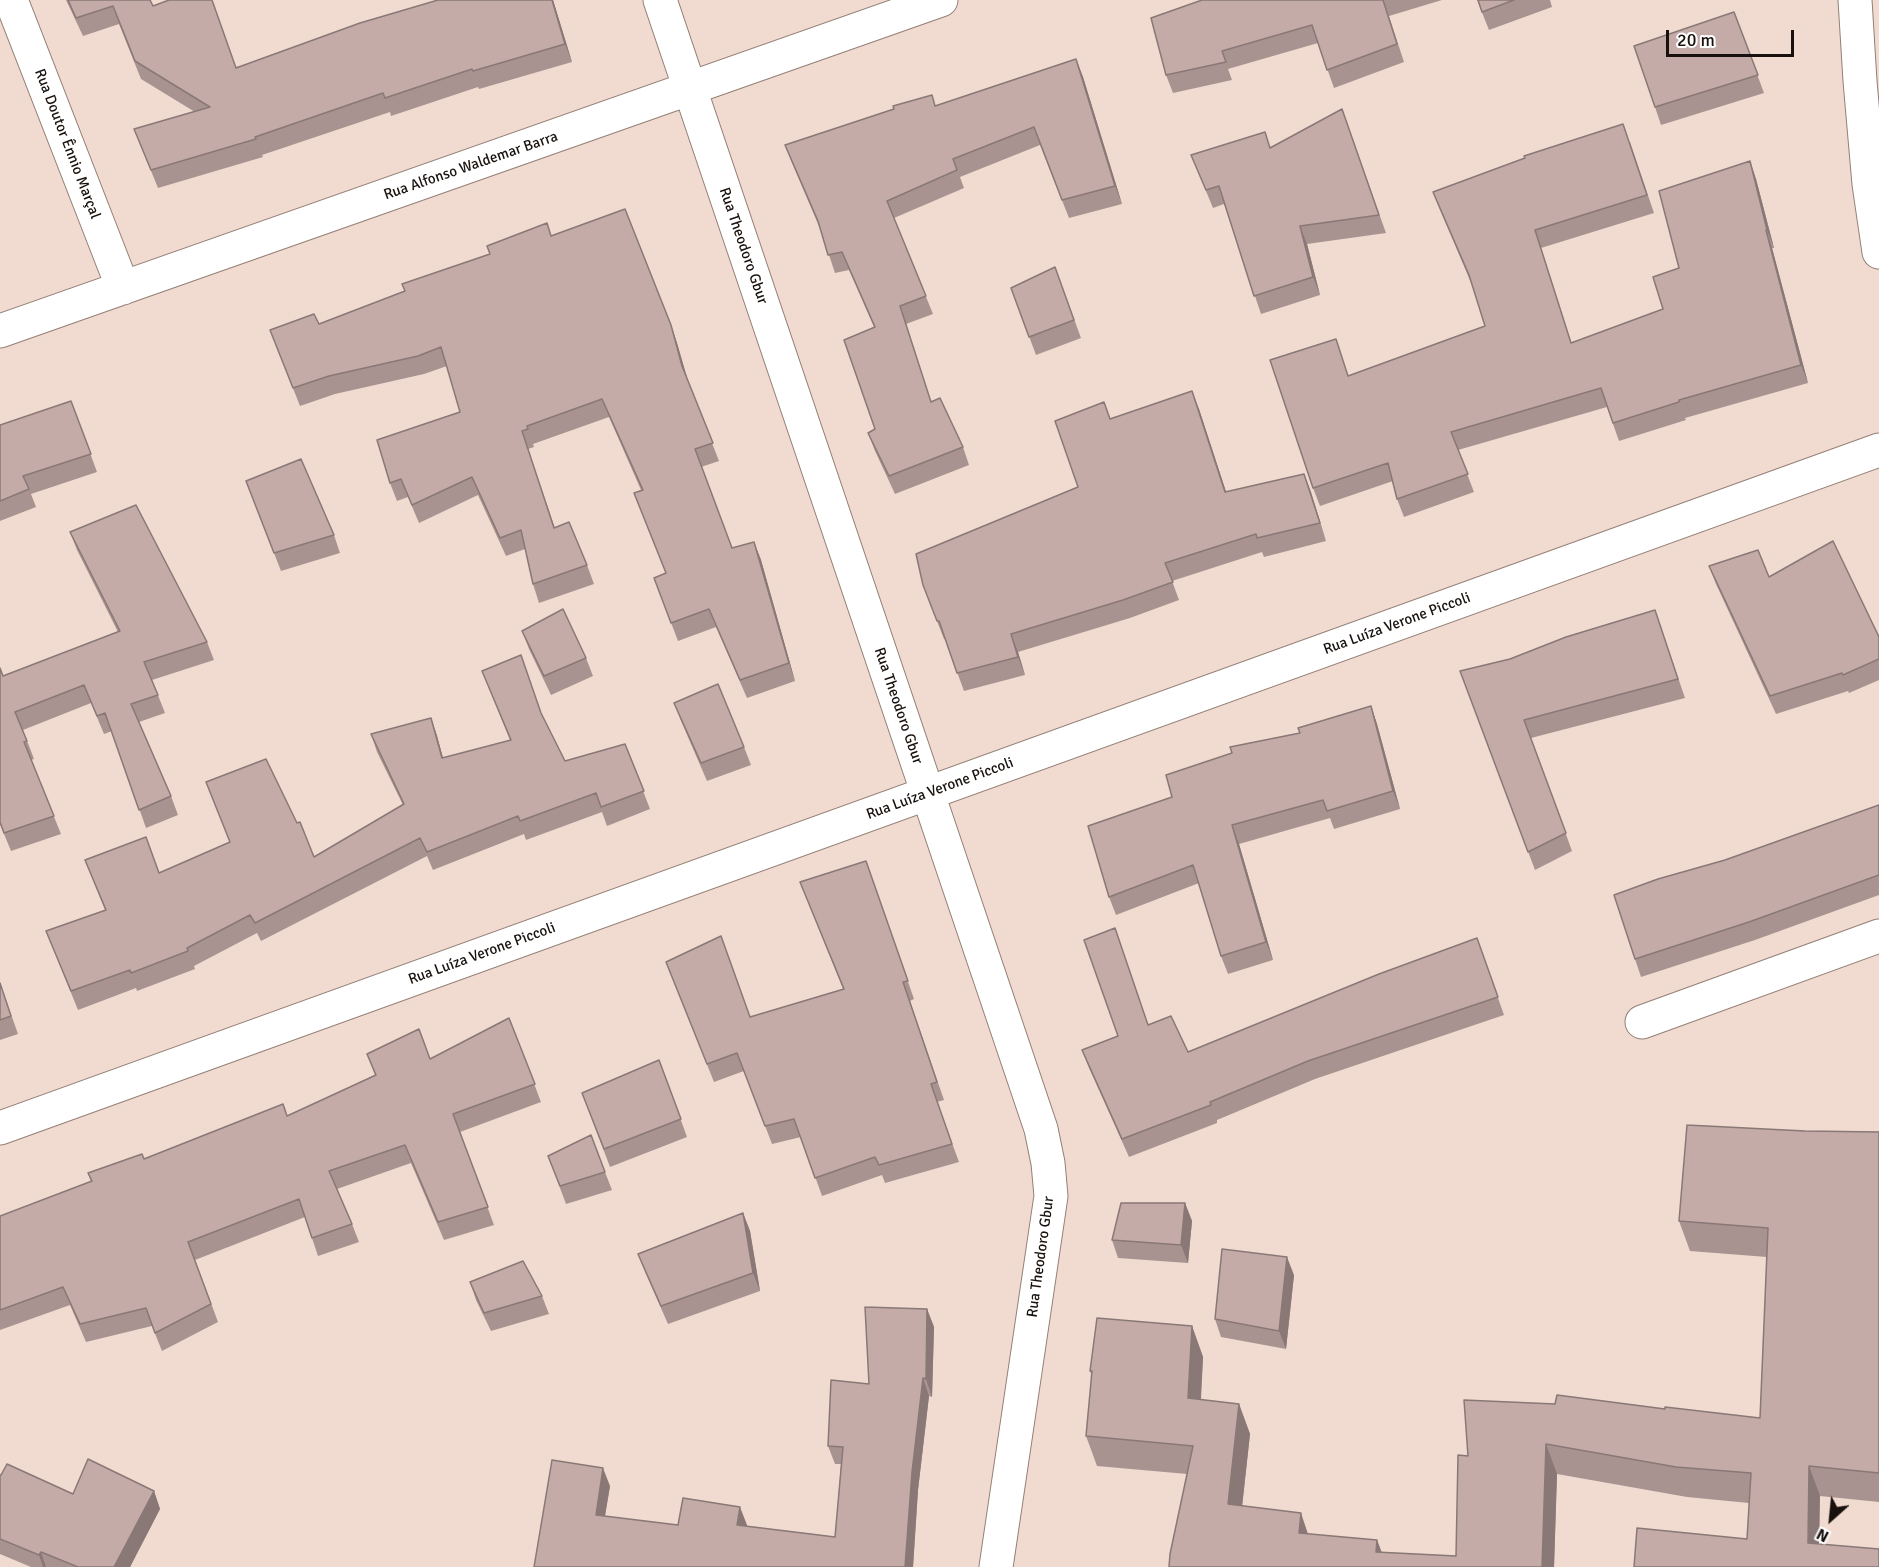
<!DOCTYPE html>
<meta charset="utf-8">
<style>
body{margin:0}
#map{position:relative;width:1879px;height:1567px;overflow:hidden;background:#f1dbd0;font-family:Signika,sans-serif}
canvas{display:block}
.north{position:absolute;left:1801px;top:1489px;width:60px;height:60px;-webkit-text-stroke:4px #fff;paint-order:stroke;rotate:207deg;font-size:16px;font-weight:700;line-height:24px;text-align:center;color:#18110d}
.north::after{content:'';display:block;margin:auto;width:21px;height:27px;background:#18110d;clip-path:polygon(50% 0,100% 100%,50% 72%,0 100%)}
.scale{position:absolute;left:1666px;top:30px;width:128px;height:27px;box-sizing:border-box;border:3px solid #18110d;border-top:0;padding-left:8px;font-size:18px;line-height:21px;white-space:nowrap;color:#18110d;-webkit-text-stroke:4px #fff;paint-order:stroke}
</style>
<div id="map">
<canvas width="1879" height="1567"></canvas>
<div class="north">N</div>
<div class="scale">20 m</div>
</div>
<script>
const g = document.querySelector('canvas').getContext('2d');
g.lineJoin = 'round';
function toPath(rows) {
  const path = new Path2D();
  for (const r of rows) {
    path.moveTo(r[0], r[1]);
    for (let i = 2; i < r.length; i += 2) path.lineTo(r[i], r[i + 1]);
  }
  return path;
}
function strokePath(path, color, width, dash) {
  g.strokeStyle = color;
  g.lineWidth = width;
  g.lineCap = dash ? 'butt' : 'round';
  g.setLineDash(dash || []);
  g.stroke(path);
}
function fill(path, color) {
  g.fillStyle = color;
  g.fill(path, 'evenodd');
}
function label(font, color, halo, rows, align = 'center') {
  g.font = font + ' Signika,sans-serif';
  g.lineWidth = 6;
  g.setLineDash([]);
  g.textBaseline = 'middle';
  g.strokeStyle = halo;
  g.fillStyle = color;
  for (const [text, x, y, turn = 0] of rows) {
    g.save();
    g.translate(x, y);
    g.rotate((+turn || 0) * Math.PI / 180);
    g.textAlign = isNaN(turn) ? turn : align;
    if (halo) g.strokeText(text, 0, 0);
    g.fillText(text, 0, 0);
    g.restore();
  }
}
const minor = toPath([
 [11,0,123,288],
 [660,0,1041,1129,1048,1163,1051,1196,996,1567],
 [1855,0,1860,81,1869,184,1879,252],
 [0,331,941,0],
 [1642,1022,1879,936],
 [0,1128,1879,450]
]);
const wall = toPath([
 [66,0,150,0,153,6,236,67,553,0,572,62,479,89,478,87,391,116,390,112,262,155,263,157,158,188,134,129,195,112,141,79,119,24,83,36],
 [1202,0,1442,0,1389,16,1404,62,1334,88,1318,43,1228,69,1232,80,1173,93,1166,75],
 [1477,0,1550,0,1552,7,1489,30],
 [1734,12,1764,93,1661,125,1655,107],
 [1076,59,1083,77,1122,204,1069,218,1040,145,960,177,964,188,894,218,933,314,906,324,931,402,963,447,969,465,895,494,875,451,868,433,875,429,874,327,849,270,835,273,821,231,792,163,785,145,894,109,936,106],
 [1342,109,1386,233,1307,244,1320,295,1261,314,1224,204,1213,208,1191,155,1271,147],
 [1630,142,1654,213,1541,248,1571,343,1663,309,1679,268,1750,161,1756,179,1774,248,1772,248,1808,383,1685,418,1686,420,1619,441,1607,407,1458,450,1474,492,1404,517,1397,499,1393,481,1320,506,1313,488,1349,376,1485,326,1472,285,1440,210,1433,192],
 [551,236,671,325,677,343,687,379,719,461,701,467,732,548,754,542,761,560,795,681,747,698,716,627,678,641,654,578,666,573,634,493,641,490,609,417,533,444,534,447,528,449,555,528,587,565,594,584,539,603,533,584,525,549,506,556,478,495,419,523,408,497,397,501,390,483,460,412,447,366,424,374,335,394,300,406,270,330,319,324],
 [1055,267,1081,338,1036,355,1011,288],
 [71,401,97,472,31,494,36,507,0,521,0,425],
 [1199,409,1226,492,1304,474,1326,541,1264,557,1262,552,1172,581,1179,600,1130,618,1018,652,1025,675,964,691,945,639,944,639,923,585,1078,487,1110,419],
 [246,481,334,535,340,553,281,571],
 [70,532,207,642,214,660,152,680,165,713,139,722,171,796,178,815,146,828,112,731,104,734,91,703,23,730,34,759,31,760,61,834,11,851,0,824,0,668,3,676,118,632,77,550],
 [1709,566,1769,577,1879,637,1879,680,1849,693,1848,691,1776,714,1716,584],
 [1655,610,1685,698,1531,738,1572,851,1535,870,1460,671,1510,659],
 [522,631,586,658,593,676,551,695,529,649],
 [482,671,542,715,565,761,625,744,650,809,607,826,602,812,526,840,524,834,433,870,427,856,261,941,257,933,194,966,195,969,137,991,136,988,78,1010,46,931,105,910,85,860,159,873,230,842,206,782,314,857,403,805,377,752,371,734,431,718,437,736,443,758,510,740],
 [674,703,744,747,751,765,707,781,681,721],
 [1371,706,1377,724,1400,809,1334,829,1330,818,1239,844,1273,960,1228,974,1221,956,1199,883,1116,915,1109,897,1172,797,1300,733],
 [1879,805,1879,895,1755,940,1641,977,1635,959,1725,860],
 [866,861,914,999,910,1001,944,1100,937,1102,959,1162,885,1183,882,1175,822,1196,801,1137,772,1144,744,1071,714,1082,666,962,750,1017,843,989,800,882],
 [1477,938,1504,1015,1315,1079,1217,1120,1217,1123,1129,1157,1089,1068,1082,1050,1148,1025,1188,1052],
 [0,983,18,1034,0,1040],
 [509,1018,541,1102,460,1132,494,1225,444,1240,411,1163,337,1189,352,1224,359,1242,318,1256,305,1217,195,1260,218,1322,162,1351,152,1326,86,1342,70,1305,0,1330,0,1216,91,1182,88,1173,144,1159,288,1116,375,1075,367,1054,430,1059],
 [659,1060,687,1137,610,1167,582,1093],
 [1805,1131,1879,1132,1879,1502,1820,1496,1747,1539,1749,1503,1687,1497,1557,1474,1554,1567,1169,1567,1187,1474,1097,1466,1086,1436,1092,1376,1090,1371,1192,1326,1203,1357,1201,1400,1239,1404,1250,1434,1242,1506,1308,1534,1377,1540,1382,1553,1456,1556,1468,1456,1665,1409,1760,1418,1767,1257,1690,1251,1679,1221],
 [548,1156,605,1172,612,1190,566,1204],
 [1185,1203,1192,1221,1188,1263,1118,1258,1112,1240],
 [743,1213,750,1231,760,1291,668,1324,645,1272,638,1254],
 [1294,1275,1286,1349,1221,1337,1215,1319],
 [470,1282,542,1296,549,1314,491,1331,476,1300],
 [927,1309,934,1327,932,1397,929,1396,918,1490,913,1567,534,1567,610,1486,605,1516,678,1525,747,1525,747,1526,835,1537,841,1464,835,1464,828,1446,869,1384],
 [0,1475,73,1494,154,1491,160,1509,130,1567,31,1567,0,1554]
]);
const shadedWall = toPath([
 [552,0,553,0,572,62,565,44],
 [1076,59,1083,77,1122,204,1115,186],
 [1750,161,1756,179,1774,248,1767,230],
 [1300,226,1307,244,1320,295,1313,277],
 [1535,230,1541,248,1577,361,1571,343],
 [1766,230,1772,248,1808,383,1801,365],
 [671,325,677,343,689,384,682,366],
 [1192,391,1199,409,1232,510,1225,492],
 [1304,474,1311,492,1326,541,1320,523],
 [754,542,761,560,795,681,789,663],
 [1011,634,1018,652,1025,675,1018,657],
 [1371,706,1377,724,1400,809,1393,791],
 [431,718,437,736,448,776,442,758],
 [1232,825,1239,844,1273,960,1266,942],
 [1185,1203,1192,1221,1188,1263,1181,1245],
 [743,1213,750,1231,760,1291,753,1273],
 [1287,1257,1294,1275,1286,1349,1279,1331],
 [927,1309,934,1327,932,1397,926,1379],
 [1192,1326,1203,1357,1199,1429,1188,1398],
 [923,1378,929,1396,918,1490,913,1567,905,1567,912,1472],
 [1239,1404,1250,1434,1239,1535,1228,1504],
 [1546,1444,1557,1474,1554,1567,1542,1567],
 [1809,1466,1820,1496,1819,1567,1808,1543],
 [603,1468,610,1486,602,1533,596,1515],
 [154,1491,160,1509,130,1567,114,1567],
 [740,1507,747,1525,744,1543,737,1525],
 [1301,1513,1311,1543,1299,1533],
 [1377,1540,1387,1567,1376,1552],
 [41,1552,46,1567,43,1567,39,1555]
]);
const building = toPath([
 [68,0,150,0,153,6,169,0,212,0,236,68,360,23,438,0,552,0,565,44,473,71,472,69,385,98,383,93,255,137,256,139,151,170,134,129,210,107,135,61,113,6,76,18,68,0],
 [1202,0,1383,0,1397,44,1327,70,1312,25,1222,51,1226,62,1166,75,1151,18,1202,0],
 [1478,0,1514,0,1482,12,1478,0],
 [1734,12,1758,75,1655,107,1634,46,1734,12],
 [1076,59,1115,186,1062,200,1034,127,953,159,957,170,887,201,926,296,900,306,931,402,940,398,963,447,889,476,868,433,875,429,844,340,875,327,842,252,828,255,818,221,785,145,894,109,893,106,932,95,935,106,1076,59],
 [1342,109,1379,215,1300,226,1313,277,1254,296,1219,186,1206,190,1191,155,1265,132,1270,148,1342,109],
 [1623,124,1647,195,1535,230,1571,343,1663,309,1653,277,1679,268,1659,191,1750,161,1767,230,1766,230,1801,365,1679,400,1679,402,1613,423,1601,388,1451,432,1468,474,1397,499,1388,463,1313,488,1270,360,1336,339,1348,376,1485,326,1469,275,1433,192,1525,158,1524,156,1623,124],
 [625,209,671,325,682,366,713,443,695,449,732,548,754,542,789,663,740,680,709,609,671,623,654,578,666,573,634,493,643,490,602,399,527,426,528,429,522,431,554,528,569,522,587,565,533,584,521,530,500,538,472,477,412,505,401,479,390,483,377,440,460,412,441,347,418,356,329,376,293,388,270,330,314,314,319,324,405,291,402,284,490,254,487,246,547,223,551,236,625,209],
 [1055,267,1074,320,1029,337,1011,288,1055,267],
 [1192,391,1225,492,1304,474,1320,523,1257,538,1256,534,1165,563,1173,582,1123,600,1011,634,1018,657,957,673,939,621,937,621,923,585,916,554,1078,487,1055,421,1104,402,1110,419,1192,391],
 [71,401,91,454,23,476,29,489,0,501,0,425,71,401],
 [301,459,334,535,274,553,246,481,301,459],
 [136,505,207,642,144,662,158,695,131,704,171,796,139,810,105,713,97,716,84,685,15,712,27,741,24,742,54,816,4,833,0,822,0,668,3,676,120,631,70,532,136,505],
 [1833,541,1879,637,1879,659,1843,675,1842,673,1770,696,1709,566,1758,550,1769,577,1833,541],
 [563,609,586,658,544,676,522,631,563,609],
 [1655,610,1678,679,1524,720,1566,833,1528,852,1460,671,1510,659,1566,637,1655,610],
 [521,655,541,713,565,761,625,744,644,791,601,807,596,793,520,821,518,816,427,852,420,838,255,923,250,915,187,948,188,951,131,973,130,970,71,991,46,931,106,910,85,860,146,837,159,873,230,842,206,782,266,759,297,823,300,822,314,857,404,804,371,734,431,718,442,758,511,740,482,671,521,655],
 [718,684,744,747,701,763,674,703,718,684],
 [1371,706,1393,791,1327,811,1323,800,1232,825,1266,942,1221,956,1193,865,1109,897,1088,826,1172,797,1166,775,1232,753,1230,747,1300,733,1298,728,1371,706],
 [1879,805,1879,875,1749,922,1635,959,1614,895,1658,879,1725,860,1879,805],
 [866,861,908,981,903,982,937,1082,931,1084,952,1144,879,1165,875,1157,815,1178,794,1119,765,1126,737,1053,707,1064,666,962,721,936,750,1017,844,989,800,882,866,861],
 [1115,928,1148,1025,1171,1016,1188,1052,1379,974,1477,938,1498,997,1308,1061,1210,1102,1211,1105,1122,1139,1082,1050,1118,1036,1084,940,1115,928],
 [0,983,11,1016,0,1020,0,983],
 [509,1018,535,1084,453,1114,488,1207,438,1222,405,1145,329,1171,352,1224,312,1238,299,1199,188,1242,211,1304,155,1333,146,1308,80,1324,63,1287,0,1310,0,1216,92,1181,88,1173,142,1154,144,1159,283,1104,287,1116,376,1075,367,1054,419,1029,430,1059,509,1018],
 [659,1060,681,1119,604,1149,582,1093,659,1060],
 [1687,1125,1805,1131,1879,1132,1879,1473,1809,1466,1808,1543,1879,1549,1879,1567,1634,1567,1637,1528,1747,1539,1751,1473,1676,1467,1546,1444,1542,1567,1169,1567,1170,1554,1193,1446,1086,1436,1092,1371,1090,1371,1097,1318,1192,1326,1188,1398,1239,1404,1228,1504,1301,1513,1299,1533,1377,1540,1376,1552,1456,1556,1458,1455,1468,1456,1464,1400,1555,1404,1557,1395,1665,1409,1665,1407,1760,1418,1768,1228,1679,1221,1687,1125],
 [591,1135,605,1172,560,1186,548,1156,591,1135],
 [1121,1203,1185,1203,1181,1245,1112,1240,1121,1203],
 [743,1213,753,1273,661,1306,638,1254,743,1213],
 [1222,1249,1287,1257,1279,1331,1215,1319,1222,1249],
 [523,1261,542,1296,484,1313,470,1282,523,1261],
 [865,1307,927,1309,926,1379,923,1378,912,1472,905,1567,534,1567,552,1460,603,1468,596,1515,678,1525,683,1498,740,1507,737,1525,835,1537,843,1447,828,1446,831,1380,869,1384,865,1307],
 [88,1459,154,1491,114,1567,78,1567,41,1552,39,1555,0,1539,0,1475,1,1475,7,1464,73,1494,88,1459]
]);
const streetNames = [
 ["Rua Doutor Ênnio Marçal",67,144,69],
 ["Rua Alfonso Waldemar Barra",471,166,-19],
 ["Rua Theodoro Gbur",743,246,71],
 ["Rua Luíza Verone Piccoli",1397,624,-20],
 ["Rua Theodoro Gbur",898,706,71],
 ["Rua Luíza Verone Piccoli",940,789,-20],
 ["Rua Luíza Verone Piccoli",482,954,-20],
 ["Rua Theodoro Gbur",1041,1257,-82]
];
strokePath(minor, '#937f75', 35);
strokePath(minor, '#fff', 33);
fill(wall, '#a99390');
fill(shadedWall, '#897876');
fill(building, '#c4aba8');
strokePath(building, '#897876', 1.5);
label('15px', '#18110d', '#fff', streetNames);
</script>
